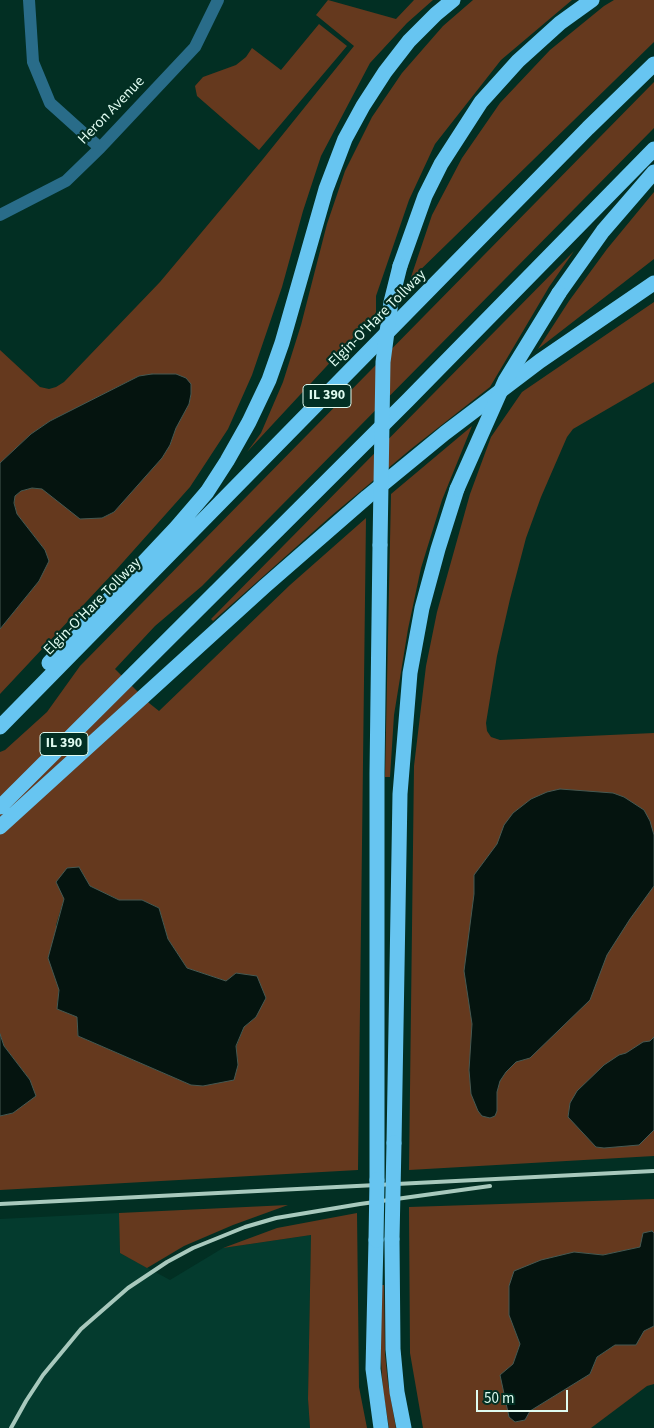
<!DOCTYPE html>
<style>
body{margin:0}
#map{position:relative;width:654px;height:1428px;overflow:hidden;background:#022f23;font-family:"Source Sans 3",sans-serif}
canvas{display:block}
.scale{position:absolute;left:476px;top:1390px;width:92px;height:22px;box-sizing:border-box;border:2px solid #dffbf0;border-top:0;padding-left:6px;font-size:15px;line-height:18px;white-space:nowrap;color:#dffbf0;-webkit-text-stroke:4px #022f23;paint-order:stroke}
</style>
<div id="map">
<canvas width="654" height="1428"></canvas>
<div class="scale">50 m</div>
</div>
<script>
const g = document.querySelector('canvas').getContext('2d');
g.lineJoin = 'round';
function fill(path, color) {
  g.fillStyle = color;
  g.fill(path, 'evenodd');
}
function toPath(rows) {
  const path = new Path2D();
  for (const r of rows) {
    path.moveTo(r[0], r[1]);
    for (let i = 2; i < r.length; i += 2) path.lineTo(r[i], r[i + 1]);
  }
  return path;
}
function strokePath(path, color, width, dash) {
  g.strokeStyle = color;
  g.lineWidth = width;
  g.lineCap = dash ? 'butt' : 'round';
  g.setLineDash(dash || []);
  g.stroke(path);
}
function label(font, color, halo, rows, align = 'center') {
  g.font = font + ' "Source Sans 3",sans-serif';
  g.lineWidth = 4.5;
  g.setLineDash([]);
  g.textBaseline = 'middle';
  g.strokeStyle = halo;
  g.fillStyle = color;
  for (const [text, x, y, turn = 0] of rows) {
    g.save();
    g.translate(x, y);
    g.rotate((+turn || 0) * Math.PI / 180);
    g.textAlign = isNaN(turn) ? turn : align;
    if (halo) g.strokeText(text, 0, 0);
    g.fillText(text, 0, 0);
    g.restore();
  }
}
const built = toPath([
 [119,1213,120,1253,170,1280,223,1248,311,1235,308,1399,310,1428,0,1428,0,1219]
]);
const green = toPath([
 [328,0,396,19,414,0,433,0,407,23,370,63,321,156,303,211,282,287,252,375,228,429,190,487,116,570,0,694,0,629,39,581,45,550,17,514,14,502,15,496,21,491,32,488,42,489,51,495,102,518,114,512,162,458,170,445,176,428,189,404,191,394,191,384,139,376,50,421,31,434,0,463,0,350,40,387,49,389,56,387,64,382,160,282,263,159,354,46,316,15],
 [473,0,572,0,501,60,435,144,409,200,376,296,376,313,247,452,261,433,283,382,301,325,327,224,345,171,372,117,402,73,443,26],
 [614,0,654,0,654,42,410,280,432,215,462,158,500,103,550,50,604,6],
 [319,24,347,46,259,150,197,96,195,86,203,77,236,65,246,57,252,48,281,70],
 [654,82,654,128,202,586,155,626,115,669,149,703,159,711,290,585,366,518,358,1170,0,1190,0,1116,13,1113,30,1080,4,1046,0,1034,0,752,5,750,47,712,80,666],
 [79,867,90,886,119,900,142,900,159,908,168,939,187,968,226,981,256,1017,244,1027,236,1047,238,1065,191,1085,78,1036,77,1017,57,1009,59,990,56,925,64,899],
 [654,192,654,259,538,349,569,301,607,249],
 [574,251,549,287,490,387,411,449,331,516,213,621,211,619],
 [654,302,654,382,573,429,567,437,541,497,526,538,510,599,497,656,486,723,487,731,491,737,500,740,654,733,654,1156,409,1170,414,766,426,666,437,612,470,494,491,437,522,392],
 [472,426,442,500,421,568,408,629,394,715,390,777,385,777,391,494],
 [654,1199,654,1233,652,1231,640,1247,603,1255,574,1252,513,1325,520,1344,513,1364,530,1411,590,1374,597,1357,615,1345,636,1345,644,1330,654,1326,654,1384,647,1386,591,1428,423,1428,410,1353,409,1207],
 [288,1205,233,1225,184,1246,147,1268,120,1253,119,1213],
 [357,1213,359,1387,367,1428,310,1428,308,1399,311,1235,223,1248,277,1228],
 [382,1285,384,1285,385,1354,388,1383,396,1428,389,1428,383,1391,380,1347]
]);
const water = toPath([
 [152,374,176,374,186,378,191,384,191,394,189,404,176,428,170,445,162,458,114,512,102,518,80,519,42,489,32,488,21,491,15,496,14,503,17,514,45,550,49,561,39,581,0,629,0,463,31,434,50,421,139,376,152,374],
 [560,789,613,793,624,797,644,810,650,821,654,835,654,886,630,919,607,955,590,1000,530,1058,516,1062,506,1072,500,1081,497,1092,497,1111,495,1116,490,1118,482,1116,478,1111,471,1094,469,1070,472,1024,464,971,474,894,474,875,497,844,504,825,513,813,531,799,547,792,560,789],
 [79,867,90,886,119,900,142,900,159,908,168,939,187,968,226,981,236,973,257,976,266,998,256,1017,244,1027,236,1046,238,1065,234,1080,203,1086,191,1085,78,1036,77,1017,57,1009,59,990,48,958,64,899,56,882,67,868,79,867],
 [0,1034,4,1046,30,1080,36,1096,13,1113,0,1116,0,1034],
 [654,1037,654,1130,639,1145,604,1148,596,1147,568,1117,570,1103,577,1091,604,1065,619,1055,626,1053,643,1042,650,1041,654,1037],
 [652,1231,654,1233,654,1326,644,1331,636,1345,615,1345,597,1357,590,1374,530,1411,525,1420,515,1422,509,1417,500,1375,513,1364,520,1344,509,1315,509,1286,514,1271,541,1260,574,1252,603,1255,640,1247,643,1233,652,1231]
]);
const street = toPath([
 [29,0,33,62,50,103,100,148],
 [0,215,66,181,100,148,195,47,218,0]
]);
const highway = toPath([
 [400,266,425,196,441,164,481,102,518,61,560,23,592,0],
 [559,293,603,231,654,172],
 [49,663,176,528,207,492,227,461,249,422,269,380,282,343,326,189,345,139,363,106,385,72,409,41,436,14,453,0],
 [0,727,588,128,654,64],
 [0,807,408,400,654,149],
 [0,827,265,586,367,497,445,433,540,361,654,283],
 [394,1143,400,794,410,673,422,608,438,549,457,489],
 [377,1180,377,773,380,545],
 [392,1239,393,1349,397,1392,404,1428],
 [376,1240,373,1369,381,1428]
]);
const rail = toPath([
 [0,1204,654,1171],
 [11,1428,26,1401,43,1375,81,1329,128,1288,167,1262,193,1248,245,1227,276,1218,360,1204,490,1186]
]);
const highwayBridge = toPath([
 [457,489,505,381,559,293],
 [380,545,383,362,391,302,400,266],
 [392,1239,394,1143],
 [376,1240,377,1180]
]);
const shields = [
 [327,396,48],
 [64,744,48]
];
const shieldNames = [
 ["IL 390",327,396],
 ["IL 390",64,744]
];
const streetNames = [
 ["Heron Avenue",112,111,-46],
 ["Elgin-O'Hare Tollway",378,319,-45],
 ["Elgin-O'Hare Tollway",93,607,-45]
];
fill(built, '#043b2e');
fill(green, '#65391e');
fill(water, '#05140f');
strokePath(water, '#465952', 1);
strokePath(street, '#296c89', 12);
strokePath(highway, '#67c5f1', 15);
strokePath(rail, '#a8c9bd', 4);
strokePath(highwayBridge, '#67c5f1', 15);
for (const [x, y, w] of shields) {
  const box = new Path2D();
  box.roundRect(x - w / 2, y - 11.5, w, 23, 4);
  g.fillStyle = '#022f23';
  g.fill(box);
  strokePath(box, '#dffbf0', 1);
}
label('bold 14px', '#dffbf0', null, shieldNames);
label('15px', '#dffbf0', '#022f23', streetNames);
</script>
